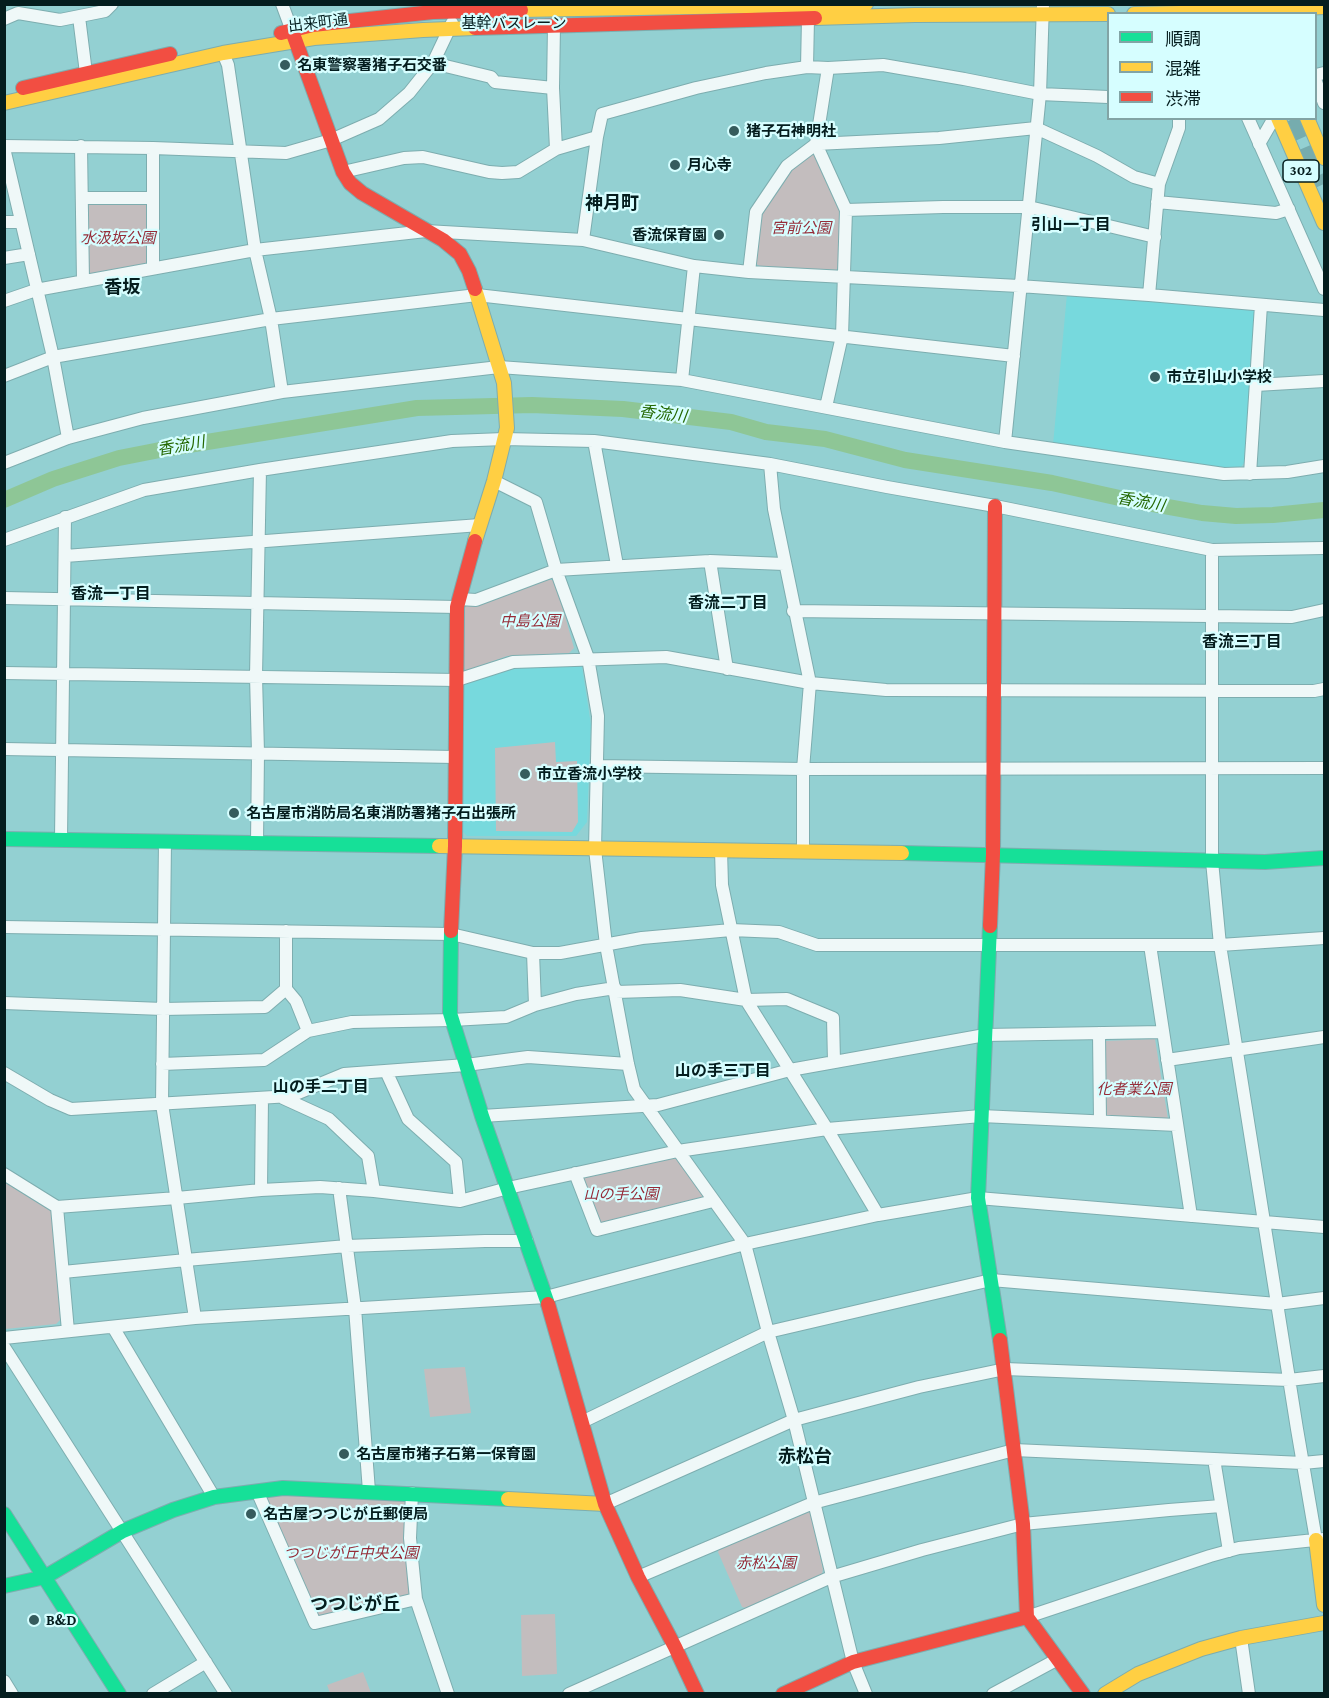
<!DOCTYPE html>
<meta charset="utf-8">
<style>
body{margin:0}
#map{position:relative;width:1329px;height:1698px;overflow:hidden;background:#93d0d2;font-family:"Crimson Pro","Noto Sans JP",serif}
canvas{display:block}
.frame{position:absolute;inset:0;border:6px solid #041d1e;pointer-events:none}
.legend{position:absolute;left:1107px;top:12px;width:210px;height:108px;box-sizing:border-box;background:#d6feff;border:2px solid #82a4a5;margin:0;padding:8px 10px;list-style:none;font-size:18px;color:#041d1e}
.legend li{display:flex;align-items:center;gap:12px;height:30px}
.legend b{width:30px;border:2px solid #82a4a5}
</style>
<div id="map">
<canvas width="1329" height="1698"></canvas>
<div class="frame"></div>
<ul class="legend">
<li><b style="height:8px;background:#16e098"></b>順調</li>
<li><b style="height:8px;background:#ffcf43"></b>混雑</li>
<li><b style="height:8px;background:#f24e42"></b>渋滞</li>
</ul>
</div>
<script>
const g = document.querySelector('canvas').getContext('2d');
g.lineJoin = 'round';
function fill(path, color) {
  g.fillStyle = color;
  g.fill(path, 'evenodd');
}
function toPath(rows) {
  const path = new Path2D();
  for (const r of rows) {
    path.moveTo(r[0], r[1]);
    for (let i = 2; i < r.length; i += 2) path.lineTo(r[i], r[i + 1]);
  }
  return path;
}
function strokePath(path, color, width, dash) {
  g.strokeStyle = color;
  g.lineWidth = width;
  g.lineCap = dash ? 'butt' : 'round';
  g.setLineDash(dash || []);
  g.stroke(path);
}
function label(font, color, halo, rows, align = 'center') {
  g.font = font + ' "Crimson Pro","Noto Sans JP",serif';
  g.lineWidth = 4.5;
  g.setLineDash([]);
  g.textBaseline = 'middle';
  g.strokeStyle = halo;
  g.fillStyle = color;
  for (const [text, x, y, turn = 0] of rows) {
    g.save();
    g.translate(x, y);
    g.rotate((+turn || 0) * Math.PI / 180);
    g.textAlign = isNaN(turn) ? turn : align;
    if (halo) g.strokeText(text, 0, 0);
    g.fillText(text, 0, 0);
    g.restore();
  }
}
const built = toPath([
 [1067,294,1255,309,1244,463,1239,469,1219,469,1053,445],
 [576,663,582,667,591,725,587,822,576,836,467,836,461,830,464,682,517,665]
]);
const green = toPath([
 [811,155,816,155,842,211,840,266,836,270,761,267,755,263,762,213,789,171],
 [88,203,148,203,149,259,145,264,91,274,87,270],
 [545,580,555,580,574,648,569,653,507,656,466,671,462,665,461,605],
 [555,742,556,762,577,761,578,822,572,832,496,831,495,748],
 [1155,1039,1168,1119,1106,1116,1104,1041],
 [668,1156,676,1159,703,1193,702,1200,600,1225,582,1178,584,1175],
 [5,1178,52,1210,61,1319,56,1324,5,1329],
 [465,1367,471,1413,430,1417,424,1369],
 [257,1491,412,1493,416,1599,315,1623],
 [805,1510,810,1512,823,1569,822,1575,746,1608,742,1607,718,1552,720,1547],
 [555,1614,557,1674,522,1676,521,1615],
 [363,1672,371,1693,330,1693,327,1685]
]);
const river = toPath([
 [4,500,53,479,119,458,170,448,417,408,532,405,623,409,731,422,766,432,825,439,905,460,1052,483,1124,499,1202,513,1236,516,1273,515,1324,510]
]);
const highwayTunnel = toPath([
 [1295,118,1324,184]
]);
const street = toPath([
 [282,4,292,31,298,31],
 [79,17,86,73],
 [4,19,18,13,60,20,105,11,112,4],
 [554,26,553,88,556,149],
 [223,53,228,65,255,250,271,319,282,392],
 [433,63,491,77,495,82,553,88],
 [807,67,808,19],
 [1316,75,1324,73],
 [1316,82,1324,103],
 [1248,118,1324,289],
 [1259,144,1274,118],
 [4,146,153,148,286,153,331,140,379,119,409,93,433,63,452,23],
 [81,146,83,281],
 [4,148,53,357,68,438],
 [153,148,153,267],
 [343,172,404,158,423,157,489,172,502,173,518,172,556,149,597,137],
 [82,198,153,198],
 [1157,202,1276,213,1289,209],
 [846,210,943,207,1029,207,1155,237],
 [4,222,21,222],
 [583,240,597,137,602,114,696,88,766,73,807,67,828,68,883,65,964,79,1040,94,1108,97],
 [4,258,29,254],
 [749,272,756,212,787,166,816,144,939,138,1036,128,1097,156,1134,177,1159,184],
 [1149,295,1159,184,1179,128,1179,118],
 [4,301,36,290,255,250,426,231,583,240,694,266,749,272,1019,286,1149,295,1324,310],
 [4,376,53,357,271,319,477,295,1014,356],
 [682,380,694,266],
 [1256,385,1324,381],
 [826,407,842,336,846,210,816,144,828,68],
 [594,441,617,565],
 [1005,442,1040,94,1043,4],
 [4,463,68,438,143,418,282,392,499,367,682,380,1005,442,1224,474,1287,472,1324,466],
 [770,464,774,509,810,683,803,769,803,851],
 [1250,474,1261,305],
 [494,481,536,502,556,570,588,658,598,716,595,849,606,945,628,1064,634,1089,745,1244,768,1332,794,1420,853,1662,866,1694],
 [4,540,144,490,260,470,452,441,504,439,594,441,770,464,887,487,995,506,1212,550,1324,548],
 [1212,550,1212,861,1220,945,1297,1429,1316,1540],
 [65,556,480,525],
 [710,561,727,669],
 [4,598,457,607],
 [459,599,476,600,556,570,710,561,784,564],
 [793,611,1292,617,1324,610],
 [4,673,457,680,513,662,666,657,810,683,886,690,1314,691,1324,689],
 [4,749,455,757],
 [597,766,803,769,1324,768],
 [61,839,65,517],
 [165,841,162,1104,195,1318],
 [257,843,258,753,256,676,260,470],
 [721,850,722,885,746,1000,827,1129,878,1215],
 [4,927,451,934,533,953,560,953,642,938,731,930,779,932,817,945,1220,945,1324,938],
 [286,931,286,989,296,1001,308,1031],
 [1150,945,1191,1216],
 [533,953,535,1005],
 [616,992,680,990,746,1000,787,999,833,1018,834,1062],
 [4,1003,163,1009,265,1007,286,989],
 [1099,1033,1100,1121],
 [1167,1060,1324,1037],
 [162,1064,264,1060,308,1031,352,1022,452,1020,506,1017,535,1005,576,994,615,988],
 [386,1071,408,1119,456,1162,460,1201],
 [4,1073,50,1100,71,1109,291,1096,344,1074,466,1065,528,1057,628,1064],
 [283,1098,329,1119,368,1156,374,1191],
 [482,1116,658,1105,790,1070,985,1035,1163,1032],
 [575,1173,597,1230,713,1201],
 [4,1174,57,1207,177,1198,261,1190,320,1187,374,1191,460,1201,508,1188,678,1151,827,1129,981,1116,1177,1125],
 [339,1188,355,1308,369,1491],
 [261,1190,262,1098],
 [57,1207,68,1331],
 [63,1272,186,1260,347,1246,485,1241,527,1241],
 [113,1327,214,1497],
 [4,1338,195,1318,546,1297,745,1244,878,1215,978,1198,1324,1227],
 [4,1347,226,1694],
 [582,1422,768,1332,991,1280,1277,1304,1324,1298],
 [1214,1459,1229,1551],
 [257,1491,315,1623,416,1599],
 [412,1493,410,1538,416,1599,448,1694],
 [605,1504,794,1420,919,1387,1005,1369,1289,1380,1324,1376],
 [638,1577,813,1503,1014,1450,1303,1463,1324,1461],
 [1027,1617,1210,1556,1239,1548,1324,1539],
 [1241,1638,1249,1694],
 [4,1681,12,1694],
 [153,1694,206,1662],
 [569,1694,831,1577,922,1550,1023,1524,1169,1510,1221,1506],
 [993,1694,1058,1659]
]);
const fast = toPath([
 [4,839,439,846],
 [902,853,1265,862,1324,858],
 [990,926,978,1198,1000,1340],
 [451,931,450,1013,482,1116,548,1304],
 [4,1514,119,1694],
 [4,1586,45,1577,123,1531,173,1510,214,1497,283,1488,508,1499]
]);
const slow = toPath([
 [521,10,866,4],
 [1229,12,1324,7],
 [1134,14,1229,12],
 [815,18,915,15,1108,14],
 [4,103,223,53,314,38,423,30,475,28],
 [1278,118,1324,223],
 [1307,118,1324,158],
 [475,289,504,383,507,428,494,481,475,541],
 [439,846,902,853],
 [508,1499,605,1504],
 [1316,1540,1324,1605],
 [1105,1694,1138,1674,1201,1649,1241,1638,1324,1623]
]);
const jam = toPath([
 [475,28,815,18],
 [292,31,343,172,350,183,362,193,443,240,460,254,469,271,475,289],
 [281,33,313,25,433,12,521,10],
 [23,88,170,54],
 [990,926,993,854,995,506],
 [451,931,455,846,457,607,475,541],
 [548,1304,605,1504,638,1577,675,1647,697,1694],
 [1000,1340,1023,1524,1027,1617,1083,1694],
 [783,1694,853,1662,1027,1617]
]);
const markers = [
 [285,65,6,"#365c5d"],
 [734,131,6,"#365c5d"],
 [675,165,6,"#365c5d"],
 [719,235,6,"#365c5d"],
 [1155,377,6,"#365c5d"],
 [525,774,6,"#365c5d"],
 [234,813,6,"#365c5d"],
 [344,1454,6,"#365c5d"],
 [251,1514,6,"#365c5d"],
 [34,1620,6,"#365c5d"]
];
const shields = [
 [1301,171,36]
];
const shieldNames = [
 ["302",1301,171]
];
const streetNames = [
 ["出来町通",318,23,-7],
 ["基幹バスレーン",514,23]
];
const poiNames = [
 ["名東警察署猪子石交番",297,65],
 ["猪子石神明社",746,131],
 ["月心寺",687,165],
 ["香流保育園",707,235,"right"],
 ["市立引山小学校",1167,377],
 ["市立香流小学校",537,774],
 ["名古屋市消防局名東消防署猪子石出張所",246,813],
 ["名古屋市猪子石第一保育園",356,1454],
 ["名古屋つつじが丘郵便局",263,1514],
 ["B&D",46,1620]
];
const parkNames = [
 ["宮前公園",801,228],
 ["水汲坂公園",118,238],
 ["中島公園",530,621],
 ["化者業公園",1134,1089],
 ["山の手公園",621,1194],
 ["つつじが丘中央公園",351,1553],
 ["赤松公園",766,1563]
];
const neighbourhoodNames = [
 ["引山一丁目",1071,225],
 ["香流一丁目",111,594],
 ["香流二丁目",728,603],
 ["香流三丁目",1242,642],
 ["山の手三丁目",723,1071],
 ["山の手二丁目",321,1087]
];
const waterNames = [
 ["香流川",663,414,7],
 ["香流川",181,446,-10],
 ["香流川",1141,502,10]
];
const quarterNames = [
 ["神月町",612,203],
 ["香坂",122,287],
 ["赤松台",805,1456],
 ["つつじが丘",355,1604]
];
fill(built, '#77d9dd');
fill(green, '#c3bdbe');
strokePath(river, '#8ec696', 16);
strokePath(highwayTunnel, '#76acae', 21, [21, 10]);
strokePath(street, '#7dadaf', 14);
strokePath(fast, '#7dadaf', 16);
strokePath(slow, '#7dadaf', 16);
strokePath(jam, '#7dadaf', 16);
strokePath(street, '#eff8f8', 12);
strokePath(fast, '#16e098', 14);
strokePath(slow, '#ffcf43', 14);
strokePath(jam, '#f24e42', 14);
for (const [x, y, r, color] of markers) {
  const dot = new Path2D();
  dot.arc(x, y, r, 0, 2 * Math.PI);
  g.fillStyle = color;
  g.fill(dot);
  strokePath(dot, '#d6feff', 2);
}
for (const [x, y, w] of shields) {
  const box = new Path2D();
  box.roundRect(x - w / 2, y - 11, w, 22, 4.5);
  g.fillStyle = '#d6feff';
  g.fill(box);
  strokePath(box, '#041d1e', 1.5);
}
label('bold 14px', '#041d1e', null, shieldNames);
label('15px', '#041d1e', '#d6feff', streetNames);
label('bold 15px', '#041d1e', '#d6feff', poiNames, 'left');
label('italic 15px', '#962c38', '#d6feff', parkNames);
label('bold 16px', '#041d1e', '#d6feff', neighbourhoodNames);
label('italic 16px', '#246701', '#d6feff', waterNames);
label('bold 18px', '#041d1e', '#d6feff', quarterNames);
</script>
